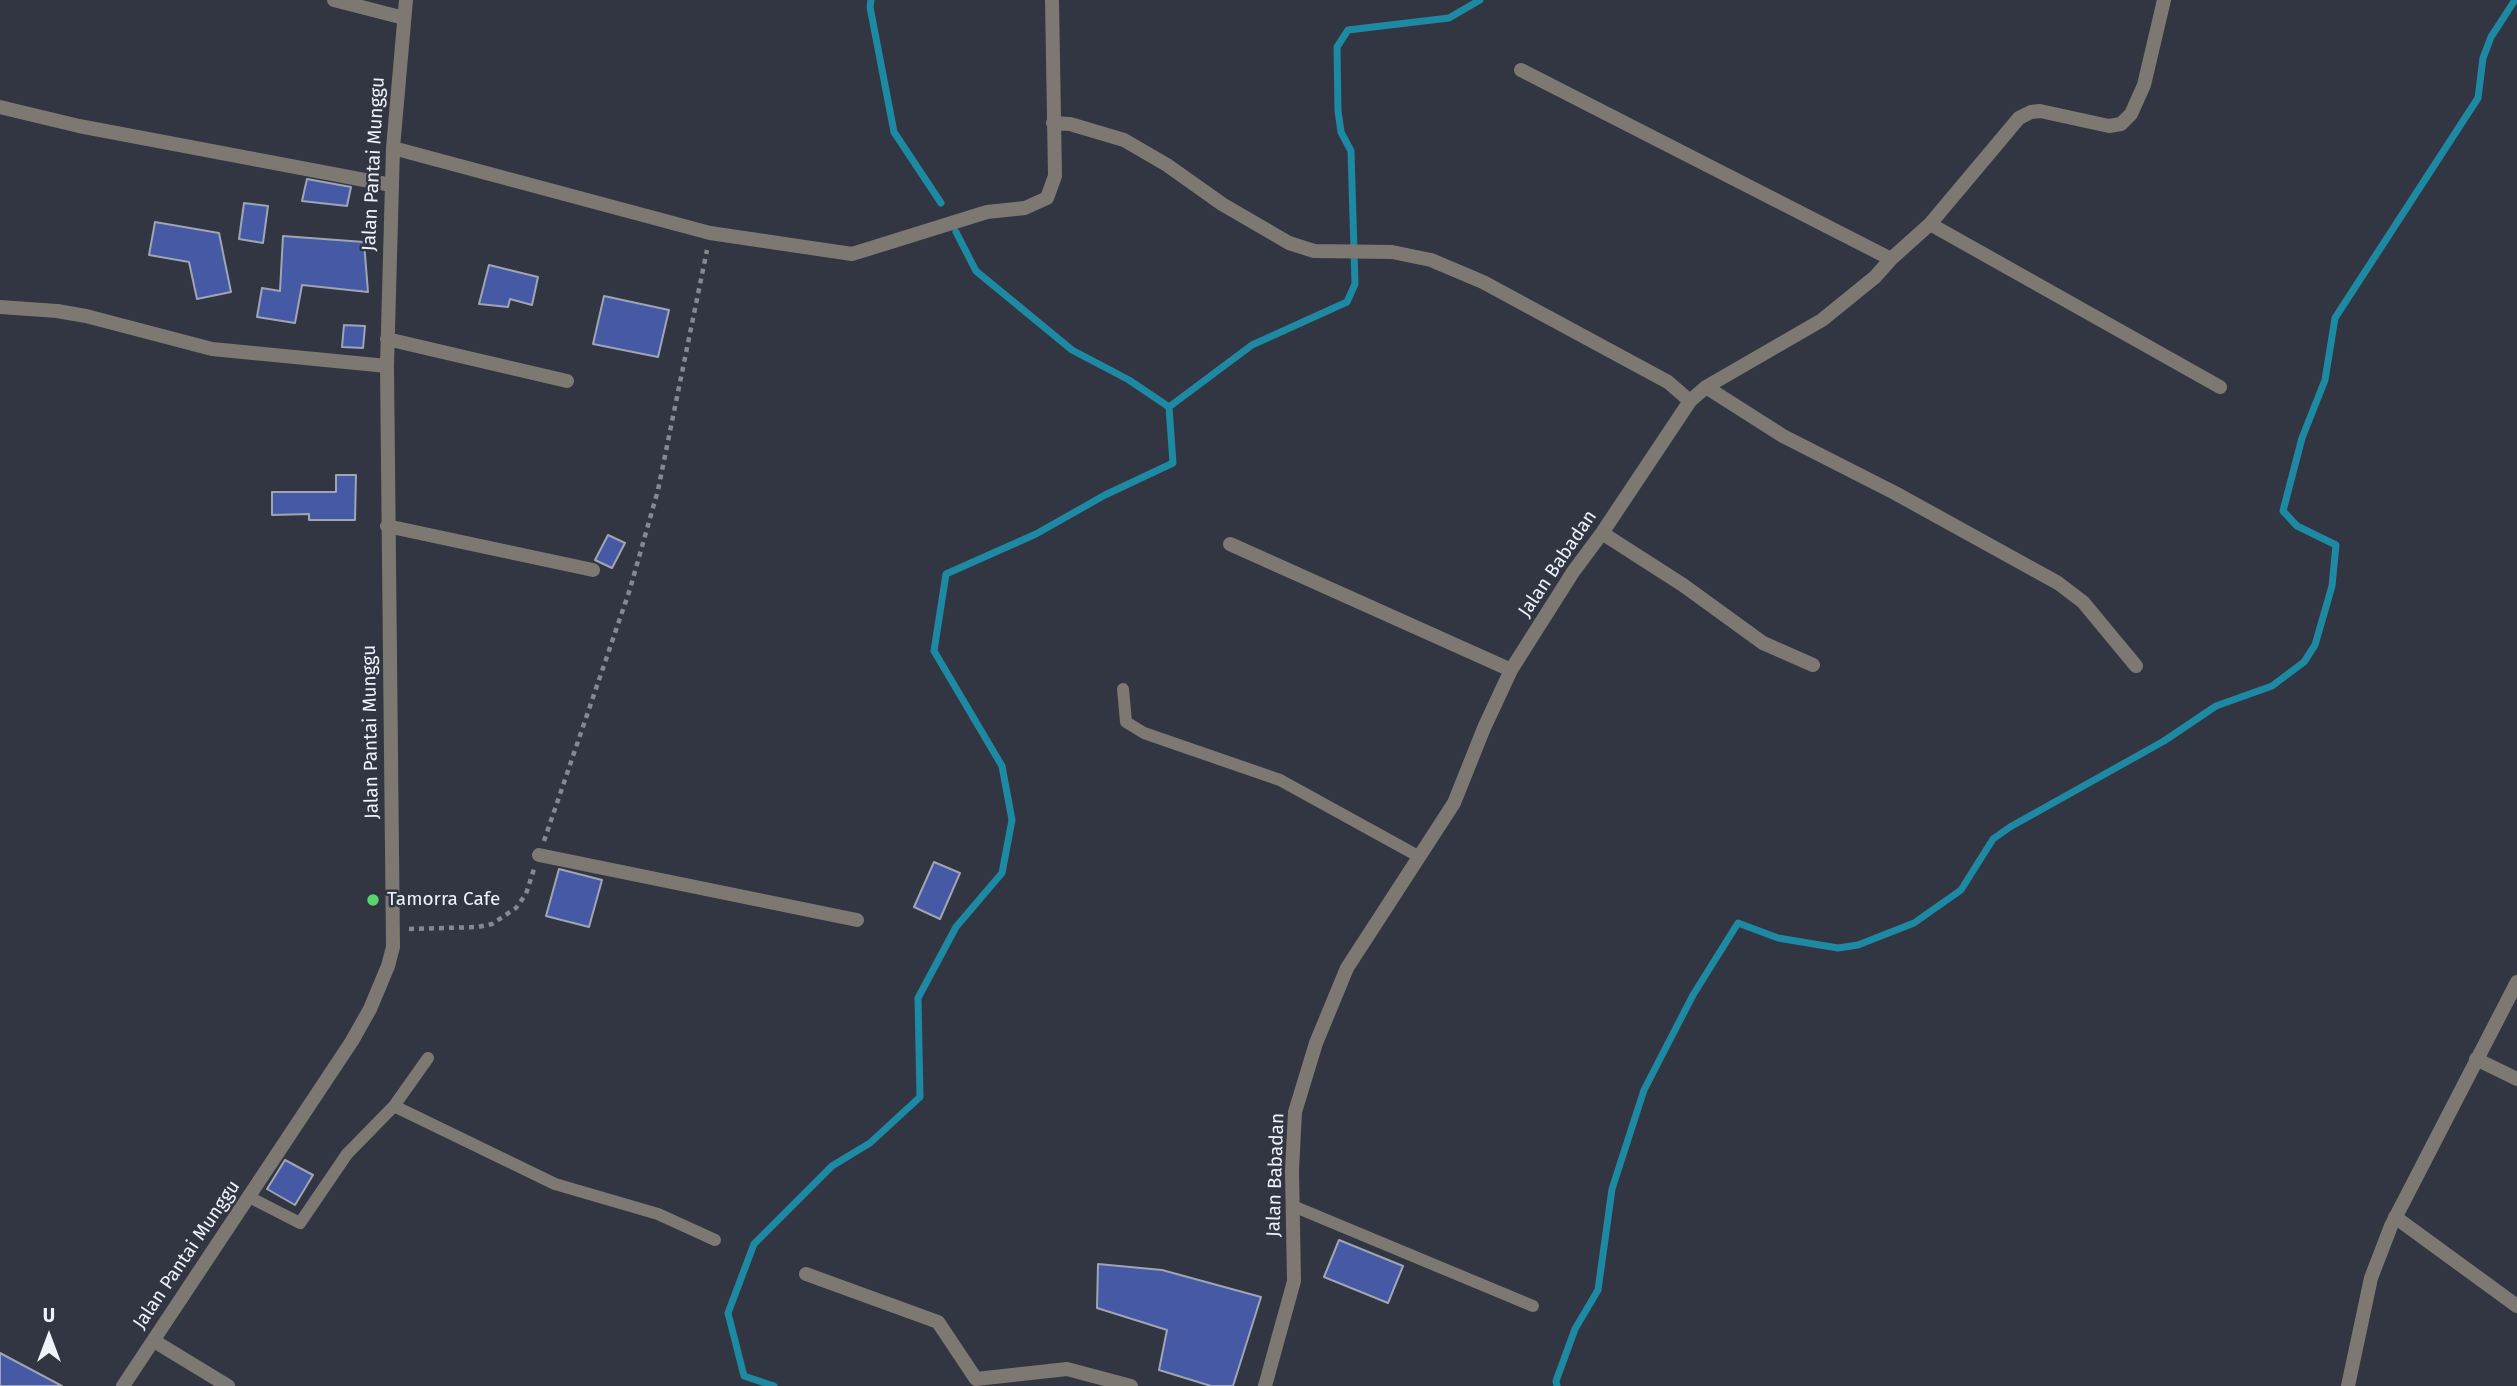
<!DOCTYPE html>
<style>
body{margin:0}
#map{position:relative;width:2517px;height:1386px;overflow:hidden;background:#313642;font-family:"Fira Sans",sans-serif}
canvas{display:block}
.north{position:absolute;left:14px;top:1302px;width:70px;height:70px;-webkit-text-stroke:5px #313642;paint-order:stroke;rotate:0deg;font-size:19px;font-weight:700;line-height:28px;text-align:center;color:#eff2fa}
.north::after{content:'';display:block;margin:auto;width:24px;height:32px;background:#eff2fa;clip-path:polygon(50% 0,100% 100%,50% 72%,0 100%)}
</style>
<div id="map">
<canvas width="2517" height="1386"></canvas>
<div class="north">U</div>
</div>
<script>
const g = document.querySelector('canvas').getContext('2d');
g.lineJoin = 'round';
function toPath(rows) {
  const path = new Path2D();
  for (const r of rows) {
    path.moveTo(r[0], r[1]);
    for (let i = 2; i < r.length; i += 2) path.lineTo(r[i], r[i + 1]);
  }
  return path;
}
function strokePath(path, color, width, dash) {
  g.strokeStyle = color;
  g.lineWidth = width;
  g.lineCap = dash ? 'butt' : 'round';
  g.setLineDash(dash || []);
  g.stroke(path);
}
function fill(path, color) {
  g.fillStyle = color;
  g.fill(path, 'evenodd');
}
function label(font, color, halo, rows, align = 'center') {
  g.font = font + ' "Fira Sans",sans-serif';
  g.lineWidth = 5;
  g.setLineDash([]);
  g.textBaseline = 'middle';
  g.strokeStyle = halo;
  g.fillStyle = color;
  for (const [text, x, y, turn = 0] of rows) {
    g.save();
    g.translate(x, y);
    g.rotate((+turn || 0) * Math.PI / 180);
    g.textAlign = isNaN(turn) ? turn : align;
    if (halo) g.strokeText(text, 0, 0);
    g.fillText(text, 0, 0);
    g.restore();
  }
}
const stream = toPath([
 [871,0,870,7,894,132,941,203],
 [1169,407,1252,345,1347,302,1355,284,1351,151,1341,132,1338,111,1337,47,1348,30,1449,18,1480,0],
 [774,1386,744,1376,728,1313,754,1244,832,1166,870,1143,920,1097,918,998,956,927,1002,873,1012,820,1002,766,934,651,946,574,1036,534,1105,495,1173,463,1169,407,1129,380,1072,350,976,271,956,232],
 [1557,1386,1556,1381,1575,1329,1598,1290,1612,1189,1644,1090,1693,995,1738,923,1778,938,1838,948,1858,945,1914,923,1961,890,1993,839,2010,827,2164,741,2216,706,2272,686,2304,662,2315,645,2332,586,2336,545,2297,526,2283,511,2302,438,2325,380,2335,318,2478,98,2483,58,2491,37,2515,0]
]);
const building = toPath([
 [307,179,351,187,347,206,302,201,307,179],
 [244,203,268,206,263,243,239,239,244,203],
 [155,222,219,233,231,292,197,299,189,262,149,255,155,222],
 [283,236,364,242,368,292,302,285,295,323,257,317,262,288,280,291,283,236],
 [489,265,538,277,532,305,510,299,508,307,479,304,489,265],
 [604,296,669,310,658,357,593,344,604,296],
 [344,325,365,326,363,348,342,347,344,325],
 [336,475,356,475,355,520,309,520,309,514,272,515,272,492,336,492,336,475],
 [608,535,625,543,612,568,595,560,608,535],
 [934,862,960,873,940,919,914,907,934,862],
 [559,869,602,880,589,927,546,916,559,869],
 [285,1160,313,1175,295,1205,267,1189,285,1160],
 [1339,1240,1403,1266,1388,1303,1324,1277,1339,1240],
 [1098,1264,1162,1270,1261,1297,1233,1386,1211,1386,1159,1370,1167,1330,1097,1308,1098,1264],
 [0,1353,62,1386,0,1386,0,1353]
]);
const path = toPath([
 [544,841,630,589,658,490,707,250],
 [409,929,478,927,492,924,516,908,526,894,534,869]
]);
const service = toPath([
 [1123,689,1126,722,1144,733,1280,780,1418,856],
 [394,1106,428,1058],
 [249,1197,300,1223,347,1154,394,1106,555,1184,658,1214,715,1240],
 [1293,1206,1533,1306]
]);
const minor = toPath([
 [334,0,404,18],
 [1521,70,1891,259],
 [0,107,79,126,391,185],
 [1053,123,1070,124,1124,140,1167,165,1222,204,1289,243,1314,251,1392,252,1431,260,1483,282,1668,382,1690,401],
 [393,148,710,233,852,254,987,212,1025,208,1047,198,1055,176,1052,0],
 [1930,224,2220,387],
 [0,307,57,311,86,316,212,349,387,366],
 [387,339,567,381],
 [1706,387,1783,436,1895,493,2058,583,2083,602,2136,666],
 [387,526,593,570],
 [1602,533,1683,585,1763,643,1813,665],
 [1230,544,1511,670],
 [539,855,857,920],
 [2476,1059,2517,1079],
 [2395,1217,2517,1306],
 [806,1274,938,1322,976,1379,1067,1369,1131,1386],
 [154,1341,228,1386],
 [123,1386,352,1041,370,1009,388,966,393,947,387,366,393,148,406,0],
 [1265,1386,1294,1281,1292,1170,1295,1112,1316,1043,1347,968,1454,803,1484,728,1511,670,1573,572,1602,533,1690,401,1706,387,1822,320,1875,277,1891,259,1930,224,2019,118,2031,112,2040,111,2109,126,2121,124,2131,114,2144,85,2164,0],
 [2348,1386,2371,1278,2391,1226,2517,982]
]);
const markers = [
 [373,900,7,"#5ad56e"]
];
const streetNames = [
 ["Jalan Pantai Munggu",374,164,-87],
 ["Jalan Babadan",1558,564,-56],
 ["Jalan Pantai Munggu",371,732,-91],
 ["Jalan Babadan",1276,1175,-88],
 ["Jalan Pantai Munggu",187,1255,-56]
];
const poiNames = [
 ["Tamorra Cafe",387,900]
];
strokePath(stream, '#1d89a2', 7);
fill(building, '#4559a4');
strokePath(building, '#9fa5b4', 2);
strokePath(path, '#848892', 4.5, [5, 5]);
strokePath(service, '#7d7872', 12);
strokePath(minor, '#7d7872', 14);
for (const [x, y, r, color] of markers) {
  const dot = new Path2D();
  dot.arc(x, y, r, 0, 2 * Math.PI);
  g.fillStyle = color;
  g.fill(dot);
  strokePath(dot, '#313642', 2.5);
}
label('19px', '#eff2fa', '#313642', streetNames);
label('19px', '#eff2fa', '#313642', poiNames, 'left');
</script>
